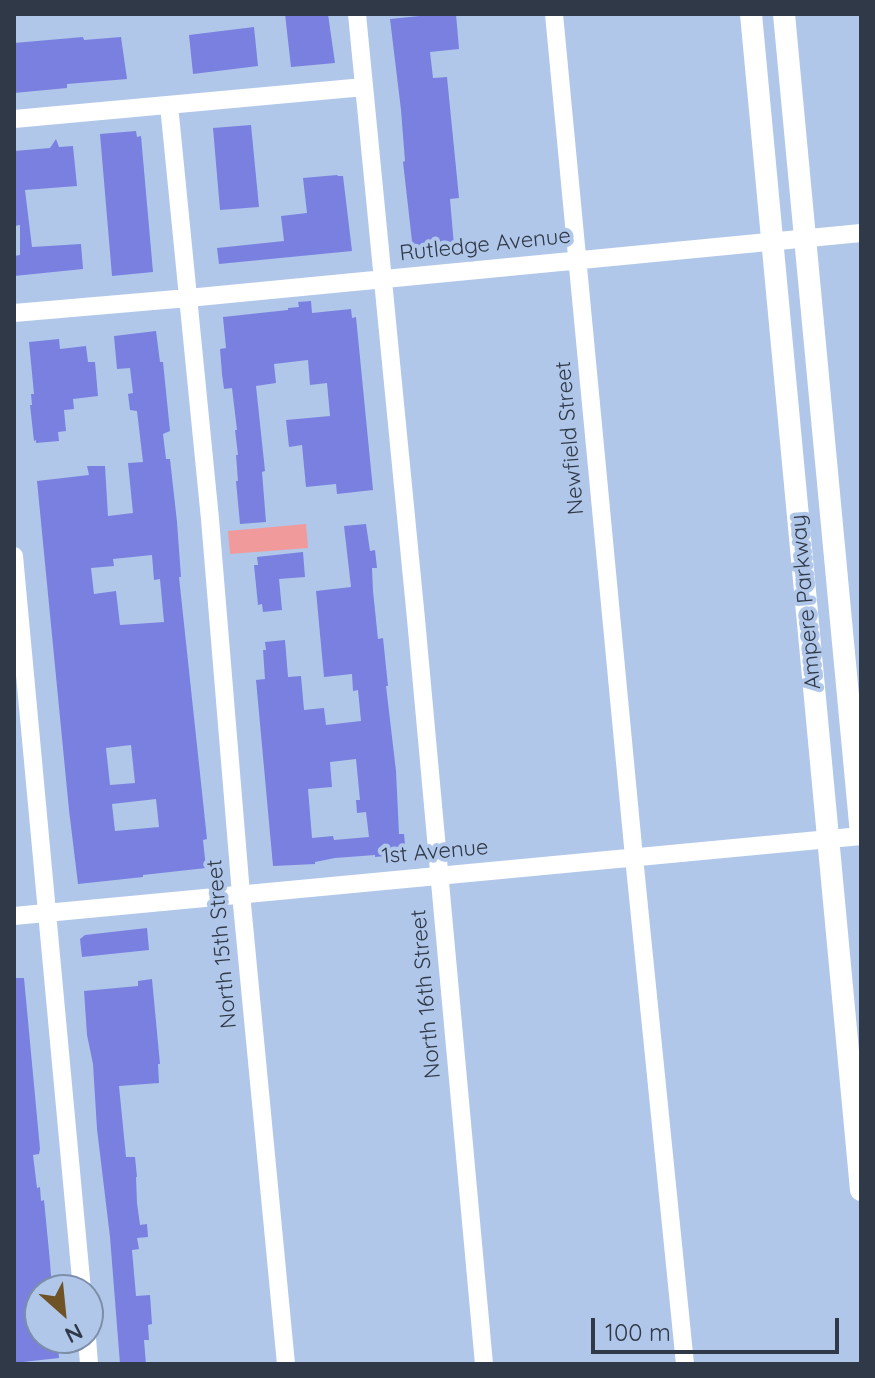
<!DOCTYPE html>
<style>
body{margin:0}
#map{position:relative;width:875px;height:1378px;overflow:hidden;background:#b0c7ea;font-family:Quicksand,sans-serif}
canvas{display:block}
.frame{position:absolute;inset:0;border:16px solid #303947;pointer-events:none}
.north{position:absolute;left:24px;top:1274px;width:80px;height:80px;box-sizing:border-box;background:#b0c7ea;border:2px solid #7d8ea9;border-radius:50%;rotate:153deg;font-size:22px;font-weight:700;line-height:32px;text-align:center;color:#303947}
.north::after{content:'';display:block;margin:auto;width:28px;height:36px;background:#6f5326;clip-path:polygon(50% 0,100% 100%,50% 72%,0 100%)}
.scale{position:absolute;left:591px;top:1318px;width:248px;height:36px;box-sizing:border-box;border:4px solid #303947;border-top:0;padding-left:10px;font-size:24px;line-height:28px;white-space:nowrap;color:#303947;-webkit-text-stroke:6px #b0c7ea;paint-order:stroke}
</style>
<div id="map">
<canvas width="875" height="1378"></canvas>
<div class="frame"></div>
<div class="north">N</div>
<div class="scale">100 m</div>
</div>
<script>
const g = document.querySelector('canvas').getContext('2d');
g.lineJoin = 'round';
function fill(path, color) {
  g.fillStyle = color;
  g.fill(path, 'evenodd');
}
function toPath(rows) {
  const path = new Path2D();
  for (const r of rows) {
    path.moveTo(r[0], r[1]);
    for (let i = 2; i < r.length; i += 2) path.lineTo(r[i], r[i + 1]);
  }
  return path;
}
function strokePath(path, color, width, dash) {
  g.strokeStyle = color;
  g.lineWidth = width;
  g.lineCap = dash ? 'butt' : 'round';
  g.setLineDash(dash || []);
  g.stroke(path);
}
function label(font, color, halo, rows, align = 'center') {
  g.font = font + ' Quicksand,sans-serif';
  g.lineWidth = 8;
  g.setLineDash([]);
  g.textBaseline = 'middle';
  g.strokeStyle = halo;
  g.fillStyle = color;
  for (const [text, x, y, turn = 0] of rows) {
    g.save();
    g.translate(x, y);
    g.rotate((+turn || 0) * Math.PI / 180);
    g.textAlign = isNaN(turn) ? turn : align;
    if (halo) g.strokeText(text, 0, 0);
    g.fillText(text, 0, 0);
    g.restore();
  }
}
const green = toPath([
 [306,524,308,548,230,554,228,531]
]);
const building = toPath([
 [285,14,328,14,335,63,291,67],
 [439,14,456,14,459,49,430,52,433,78,447,77,459,198,450,199,454,246,413,250,403,162,405,161,401,110,390,19],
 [254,27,258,66,193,74,189,35],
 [83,37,84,40,121,37,127,79,67,84,67,88,14,93,14,43],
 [251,125,259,207,220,210,213,128],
 [136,131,137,137,141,136,153,272,112,276,100,134],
 [56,139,59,147,73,146,77,186,25,190,32,247,81,244,83,269,14,276,14,256,20,255,20,225,14,226,14,151,50,148],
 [337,175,338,176,343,176,352,251,219,264,217,248,284,241,281,216,307,213,303,178],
 [311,301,312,313,351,309,352,318,356,317,373,490,337,494,336,484,306,487,302,445,289,447,286,420,330,416,327,383,310,385,308,360,274,364,276,383,256,386,265,471,262,472,266,522,240,524,236,481,238,481,236,455,238,455,235,430,237,430,232,388,224,389,222,374,220,349,226,348,223,317,288,310,288,308,299,307,298,302],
 [156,331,160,362,163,362,170,431,163,434,166,459,170,459,177,522,181,577,179,577,207,839,203,840,206,868,143,875,143,877,78,884,69,810,37,481,89,475,87,466,105,466,108,516,133,513,128,463,143,462,137,411,130,410,128,394,133,393,130,368,117,369,114,336],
 [152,555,154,580,160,579,164,622,120,625,116,591,94,594,91,568,114,566,113,559],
 [131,745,135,783,110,785,106,748],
 [156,799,159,827,115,831,112,804],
 [59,339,60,349,86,346,88,362,95,362,98,396,73,399,74,409,64,410,66,431,58,432,59,441,36,443,36,440,34,441,30,405,32,405,31,394,34,394,29,342],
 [366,524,370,551,375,550,377,568,372,568,373,591,378,639,383,638,388,686,386,686,396,771,399,834,404,834,406,854,375,857,375,855,335,858,315,862,315,864,273,866,256,680,265,679,263,650,266,650,265,642,285,640,288,677,301,676,304,710,324,708,326,725,361,721,358,690,353,691,352,674,324,677,316,591,351,587,344,526],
 [356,759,360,800,356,800,357,813,366,812,369,837,334,840,333,836,312,838,308,789,332,787,330,762],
 [303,552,305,577,279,579,282,610,263,612,262,604,258,605,254,565,258,565,257,557],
 [147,928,149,950,82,957,80,939,85,935],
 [14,978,24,978,40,1149,39,1154,33,1155,37,1188,40,1187,41,1201,44,1200,50,1262,52,1290,40,1290,40,1338,57,1338,59,1358,14,1363],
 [152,979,160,1064,158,1064,159,1083,119,1086,126,1157,135,1157,137,1177,136,1177,137,1203,140,1225,147,1224,148,1237,137,1238,139,1249,132,1250,136,1296,150,1295,152,1324,148,1325,149,1340,144,1340,146,1364,120,1364,110,1237,97,1129,93,1064,87,1035,84,991,138,986,138,981]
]);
const minor = toPath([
 [357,14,416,619,484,1364],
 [554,14,634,857,685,1364],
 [169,105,210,519,241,894,286,1364],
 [14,119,364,87],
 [14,313,188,298,861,233],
 [14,556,82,1290],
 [14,916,861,836],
 [87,1338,89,1364]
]);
const tertiary = toPath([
 [751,14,861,1190],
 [784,14,861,834]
]);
const streetNames = [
 ["Rutledge Avenue",485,245,-6],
 ["Newfield Street",570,438,-95],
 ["Ampere Parkway",806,602,-95],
 ["1st Avenue",435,852,-5],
 ["North 15th Street",222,944,-95],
 ["North 16th Street",426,994,-95]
];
fill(green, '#f19a9c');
fill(building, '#7980e0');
strokePath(minor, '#fff', 18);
strokePath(tertiary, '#fff', 22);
label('22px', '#303947', '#b0c7ea', streetNames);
</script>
